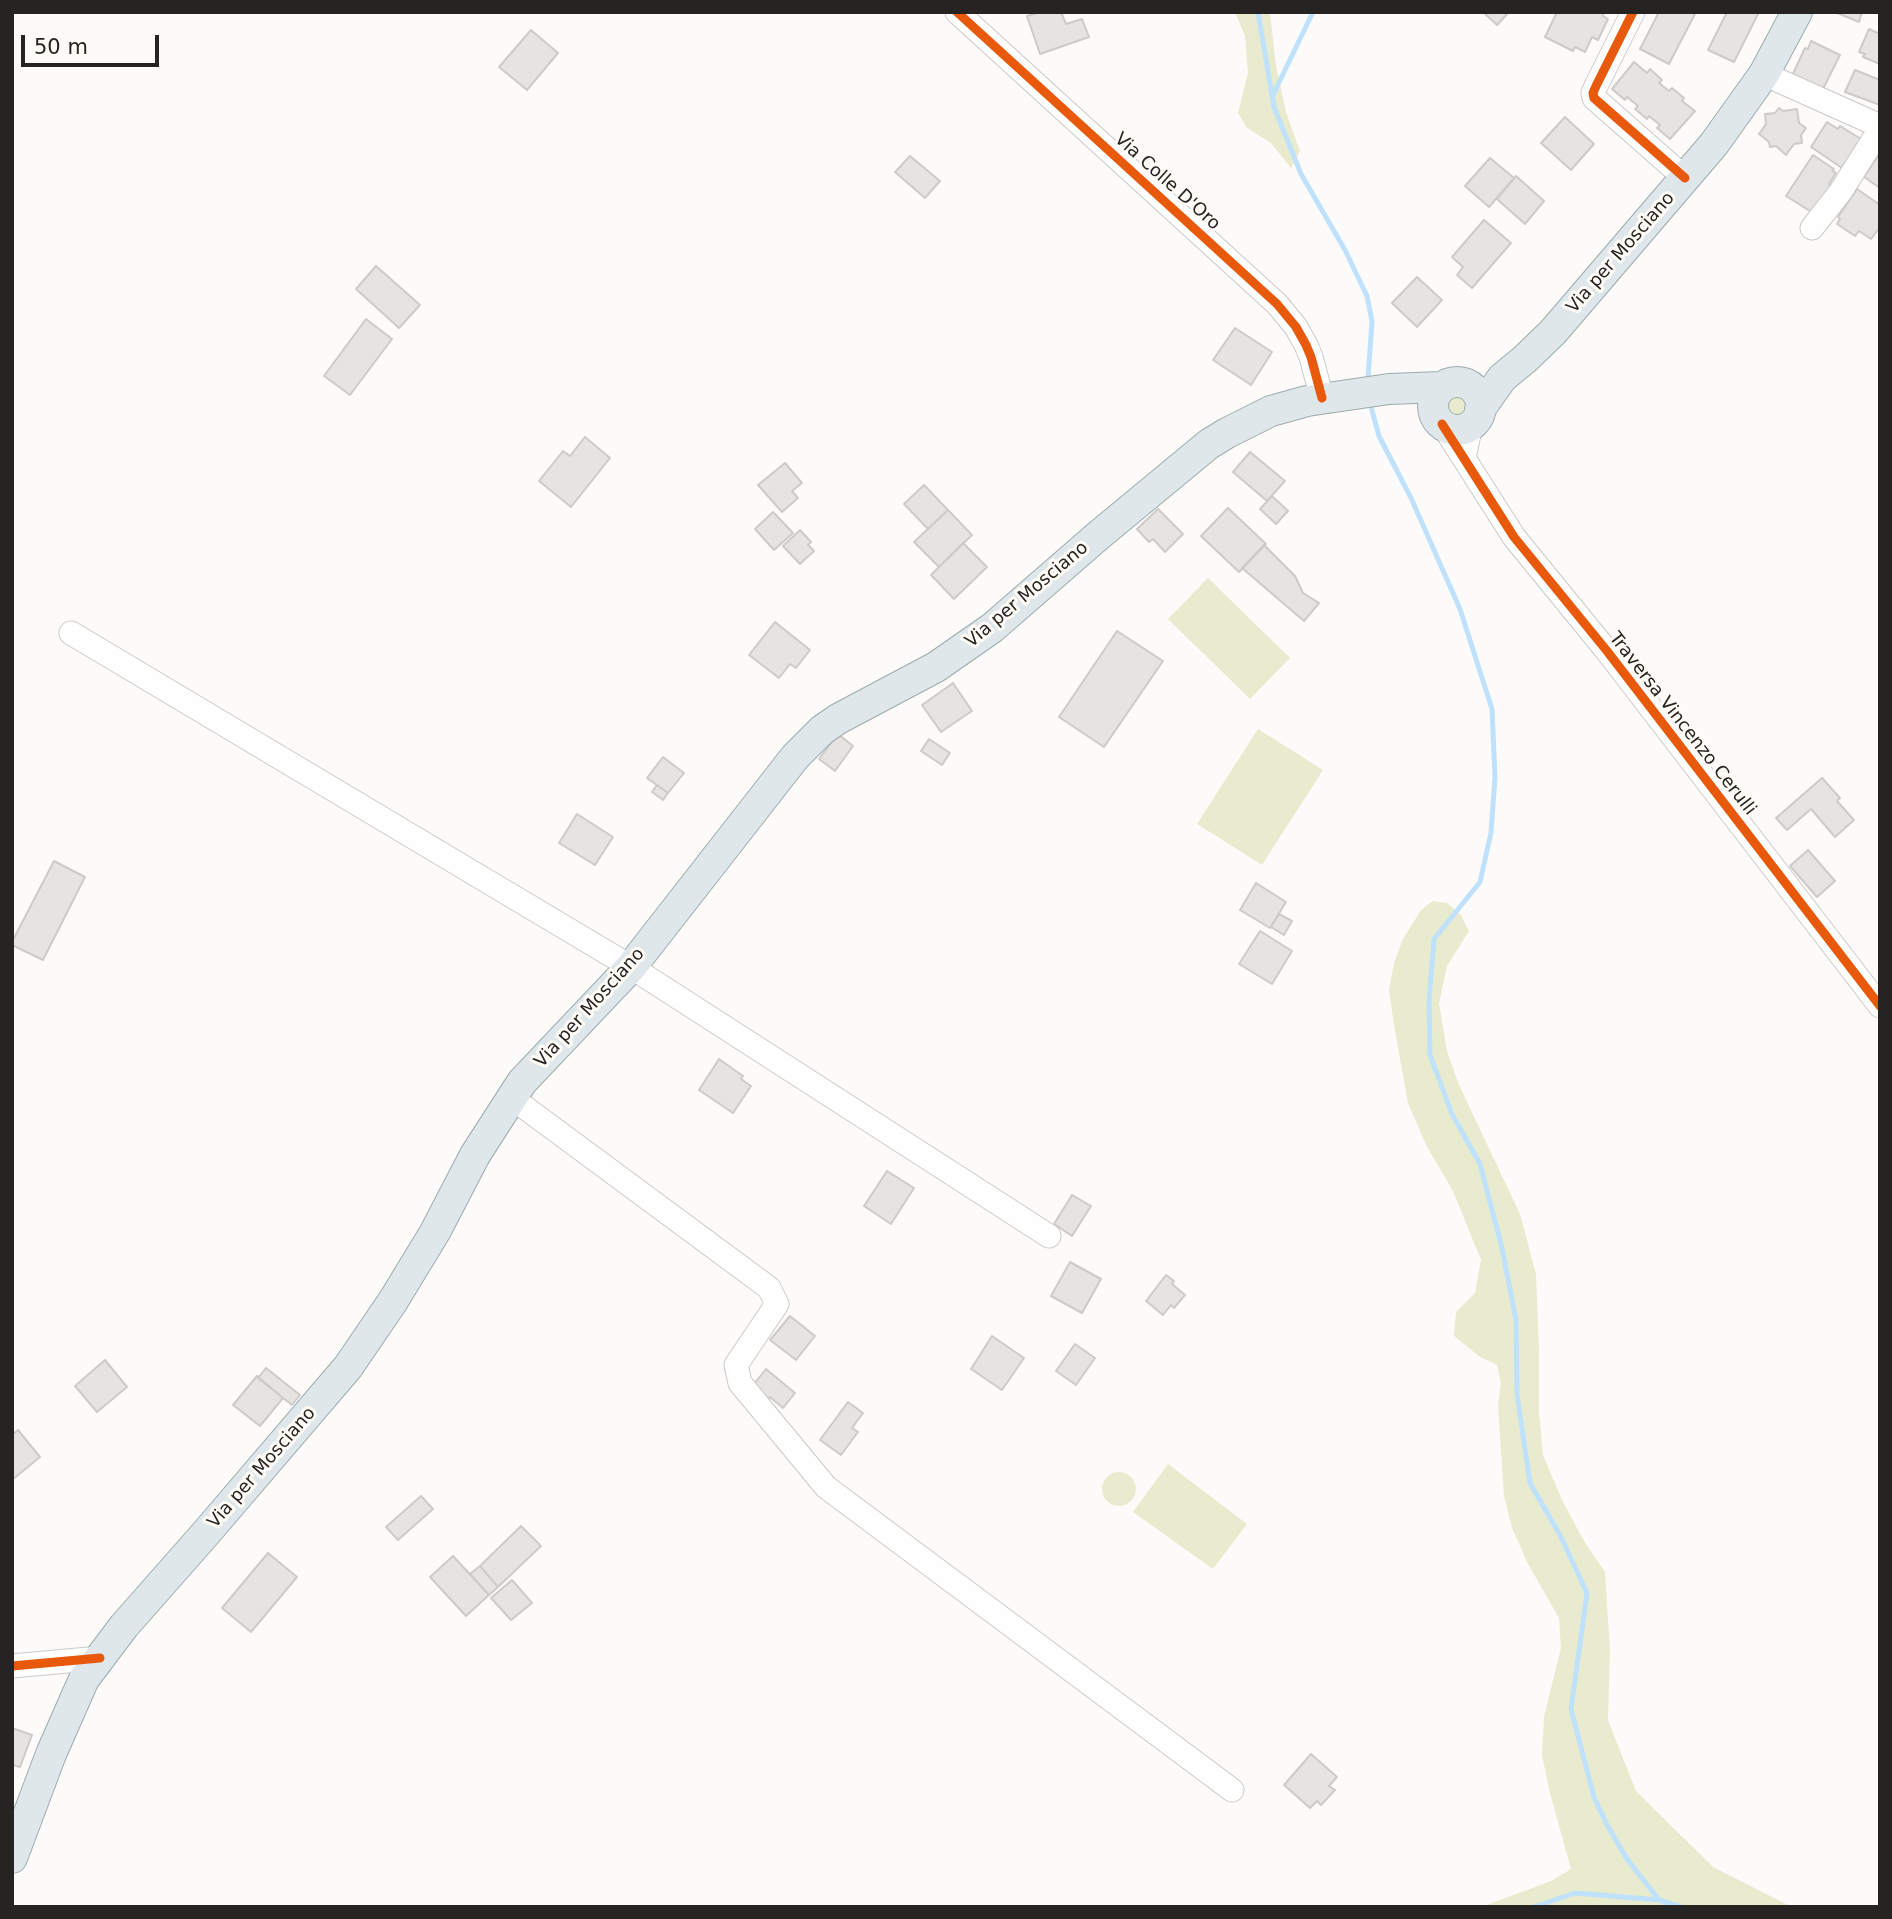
<!DOCTYPE html>
<style>
body{margin:0}
#map{position:relative;width:1892px;height:1919px;overflow:hidden;background:#fdfbf9;font-family:"DejaVu Sans",sans-serif}
canvas{display:block}
.frame{position:absolute;inset:0;border:14px solid #252422;pointer-events:none}
.scale{position:absolute;left:21px;top:35px;width:138px;height:32px;box-sizing:border-box;border:4px solid #252422;border-top:0;padding-left:9px;font-size:21px;line-height:24px;white-space:nowrap;color:#252422;-webkit-text-stroke:5px #fffbf7;paint-order:stroke}
</style>
<div id="map">
<canvas width="1892" height="1919"></canvas>
<div class="frame"></div>
<div class="scale">50 m</div>
</div>
<script>
const g = document.querySelector('canvas').getContext('2d');
g.lineJoin = 'round';
function fill(path, color) {
  g.fillStyle = color;
  g.fill(path, 'evenodd');
}
function toPath(rows) {
  const path = new Path2D();
  for (const r of rows) {
    if (r.length === 3) {
      path.moveTo(r[0] + r[2], r[1]);
      path.arc(r[0], r[1], r[2], 0, 2 * Math.PI);
      continue;
    }
    path.moveTo(r[0], r[1]);
    for (let i = 2; i < r.length; i += 2) path.lineTo(r[i], r[i + 1]);
  }
  return path;
}
function strokePath(path, color, width, dash) {
  g.strokeStyle = color;
  g.lineWidth = width;
  g.lineCap = dash ? 'butt' : 'round';
  g.setLineDash(dash || []);
  g.stroke(path);
}
function label(font, color, halo, rows, align = 'center') {
  g.font = font + ' "DejaVu Sans",sans-serif';
  g.lineWidth = 6;
  g.setLineDash([]);
  g.textBaseline = 'middle';
  g.strokeStyle = halo;
  g.fillStyle = color;
  for (const [text, x, y, turn = 0] of rows) {
    g.save();
    g.translate(x, y);
    g.rotate((+turn || 0) * Math.PI / 180);
    g.textAlign = isNaN(turn) ? turn : align;
    if (halo) g.strokeText(text, 0, 0);
    g.fillText(text, 0, 0);
    g.restore();
  }
}
const green = toPath([
 [1235,12,1270,12,1276,66,1286,112,1300,151,1291,168,1271,143,1247,128,1238,113,1248,73,1245,36],
 [1457,406,14],
 [1208,578,1290,658,1250,699,1168,619],
 [1258,729,1323,770,1262,865,1197,824],
 [1433,901,1447,903,1461,915,1469,931,1447,966,1439,1004,1447,1051,1459,1085,1520,1214,1536,1274,1539,1352,1539,1413,1543,1455,1562,1500,1584,1541,1605,1572,1610,1650,1608,1720,1636,1791,1713,1867,1792,1907,1481,1907,1551,1881,1571,1869,1550,1793,1542,1755,1544,1717,1561,1648,1559,1618,1528,1564,1512,1528,1504,1496,1498,1405,1501,1383,1497,1365,1480,1357,1454,1336,1456,1312,1475,1293,1481,1260,1453,1191,1427,1147,1408,1103,1394,1025,1389,990,1394,963,1403,939,1421,910],
 [1168,1464,1247,1524,1213,1569,1133,1512],
 [1119,1489,17]
]);
const stream = toPath([
 [1258,12,1274,107,1301,174,1345,250,1367,296,1372,321,1368,379],
 [1272,97,1313,12],
 [1370,403,1379,436,1411,498,1460,609,1492,709,1495,777,1491,833,1480,882,1434,939,1429,1001,1430,1055,1452,1114,1480,1164,1502,1248,1516,1320,1517,1394,1530,1483,1561,1537,1587,1593,1571,1709,1594,1797,1607,1825,1627,1859,1659,1900],
 [1534,1907,1575,1893,1659,1900,1681,1907]
]);
const building = toPath([
 [1040,12,1061,12,1066,24,1082,19,1089,37,1040,54,1027,16,1040,12],
 [1483,12,1509,12,1497,25,1483,12],
 [1557,12,1604,12,1603,16,1608,19,1598,40,1592,37,1585,52,1575,47,1573,51,1545,37,1557,12],
 [1659,12,1696,12,1669,64,1640,49,1659,12],
 [1727,12,1759,12,1734,62,1708,50,1727,12],
 [1835,12,1862,12,1859,22,1835,12],
 [1869,29,1880,34,1880,64,1863,57,1865,54,1859,52,1869,29],
 [531,30,558,53,527,90,499,67,531,30],
 [1811,41,1840,55,1822,91,1792,76,1805,48,1808,49,1811,41],
 [1634,62,1647,73,1650,69,1662,80,1659,83,1669,91,1672,88,1684,98,1682,101,1695,111,1670,139,1657,128,1660,125,1649,116,1647,119,1635,109,1638,106,1627,97,1625,100,1612,89,1634,62],
 [1855,70,1880,80,1880,105,1845,92,1855,70],
 [1779,108,1783,111,1797,109,1799,123,1806,128,1801,135,1802,143,1794,144,1786,155,1776,146,1770,147,1769,142,1759,134,1766,124,1765,114,1775,113,1779,108],
 [1565,117,1594,144,1571,170,1541,143,1565,117],
 [1827,122,1838,129,1840,126,1861,139,1842,168,1811,147,1827,122],
 [1880,153,1880,188,1864,177,1880,153],
 [1813,155,1834,169,1832,171,1836,173,1829,184,1831,185,1813,213,1786,196,1813,155],
 [910,156,940,181,925,198,895,172,910,156],
 [1490,158,1514,178,1489,207,1465,186,1490,158],
 [1516,176,1544,201,1525,224,1497,199,1516,176],
 [1857,189,1880,205,1880,227,1871,239,1859,231,1855,236,1837,224,1840,219,1838,217,1857,189],
 [1484,220,1511,243,1472,288,1457,275,1463,267,1452,257,1484,220],
 [376,266,420,305,399,328,356,289,376,266],
 [1417,277,1442,300,1417,327,1392,303,1417,277],
 [366,319,392,339,350,395,324,376,366,319],
 [1235,328,1272,352,1251,385,1213,360,1235,328],
 [585,437,610,458,571,507,539,481,563,451,570,456,585,437],
 [1250,452,1285,481,1267,501,1233,472,1250,452],
 [785,463,802,483,792,491,798,498,782,512,758,485,785,463],
 [924,485,948,510,928,529,904,504,924,485],
 [1272,496,1288,511,1276,524,1260,509,1272,496],
 [1228,508,1266,544,1239,572,1201,536,1228,508],
 [1158,509,1183,534,1165,552,1153,539,1149,542,1137,529,1158,509],
 [948,510,972,535,939,567,914,542,948,510],
 [773,512,793,533,774,550,755,529,773,512],
 [800,530,811,542,808,545,814,551,800,564,783,546,800,530],
 [963,543,987,567,954,599,931,575,963,543],
 [1264,545,1295,576,1303,593,1319,603,1304,621,1242,568,1264,545],
 [775,622,810,650,796,668,790,664,779,678,749,655,775,622],
 [1117,631,1163,661,1104,747,1059,717,1117,631],
 [953,683,972,711,941,732,922,705,953,683],
 [838,734,853,746,835,771,819,759,838,734],
 [929,739,950,753,942,765,921,751,929,739],
 [663,757,684,773,668,793,647,778,663,757],
 [1822,778,1840,798,1837,801,1854,820,1835,837,1811,809,1787,830,1776,818,1822,778],
 [657,785,668,793,663,800,652,792,657,785],
 [577,814,613,837,595,865,559,843,577,814],
 [1808,850,1835,881,1817,897,1790,866,1808,850],
 [54,861,85,877,43,960,12,945,12,942,54,861],
 [1256,883,1286,902,1270,928,1240,910,1256,883],
 [1279,914,1292,921,1284,935,1271,927,1279,914],
 [1260,931,1292,951,1272,984,1239,964,1260,931],
 [719,1059,743,1076,741,1079,751,1086,733,1113,699,1090,719,1059],
 [887,1171,914,1188,891,1224,864,1206,887,1171],
 [1072,1195,1091,1206,1072,1236,1054,1224,1072,1195],
 [1070,1262,1101,1279,1082,1313,1051,1296,1070,1262],
 [1166,1275,1174,1281,1172,1284,1185,1295,1174,1308,1171,1305,1163,1315,1146,1301,1166,1275],
 [790,1316,815,1336,796,1360,770,1340,790,1316],
 [992,1336,1024,1358,1002,1390,971,1369,992,1336],
 [1075,1344,1095,1358,1076,1385,1056,1371,1075,1344],
 [105,1360,127,1387,97,1412,75,1386,105,1360],
 [266,1368,300,1395,292,1405,258,1378,266,1368],
 [766,1369,795,1393,783,1408,770,1397,766,1402,750,1389,766,1369],
 [257,1376,283,1398,260,1426,233,1405,257,1376],
 [848,1402,863,1413,852,1428,858,1432,841,1455,820,1440,848,1402],
 [18,1430,40,1457,12,1480,12,1435,18,1430],
 [421,1496,433,1509,398,1540,386,1527,421,1496],
 [521,1526,541,1546,498,1587,480,1566,521,1526],
 [268,1553,297,1577,251,1632,222,1608,268,1553],
 [453,1556,489,1595,466,1616,430,1577,453,1556],
 [480,1566,498,1587,489,1595,470,1574,480,1566],
 [512,1580,532,1603,511,1620,491,1598,512,1580],
 [12,1728,32,1735,20,1767,12,1765,12,1728],
 [1311,1754,1337,1777,1329,1786,1335,1790,1321,1805,1317,1801,1310,1808,1284,1785,1311,1754]
]);
const minor = toPath([
 [957,12,1277,304,1296,327,1306,345,1311,357,1322,398],
 [1633,12,1596,86,1593,93,1594,98,1685,178],
 [1764,74,1880,126],
 [1812,228,1841,191,1880,129],
 [1442,424,1514,537,1607,651,1880,1006],
 [1464,458,1471,425],
 [71,633,631,967,1049,1236],
 [512,1098,769,1288,777,1304,736,1365,740,1383,826,1487,1232,1790],
 [12,1666,100,1658]
]);
const major = toPath([
 [1457,406,24],
 [1480,409,1502,378,1525,359,1553,332,1714,144,1764,74,1797,12],
 [12,1858,51,1754,84,1679,124,1626,206,1533,348,1367,393,1301,435,1232,475,1155,522,1082,631,967,795,757,822,730,838,719,936,667,992,628,1099,535,1209,444,1227,433,1271,411,1307,401,1389,389,1442,387]
]);
const cycleway = toPath([
 [957,12,1277,304,1296,327,1306,345,1311,357,1322,398],
 [1633,12,1596,86,1593,93,1594,98,1685,178],
 [1442,424,1514,537,1607,651,1880,1006],
 [12,1666,100,1658]
]);
const streetNames = [
 ["Via Colle D'Oro",1167,182,42],
 ["Via per Mosciano",1621,253,-49],
 ["Via per Mosciano",1027,595,-40],
 ["Traversa Vincenzo Cerulli",1682,724,52],
 ["Via per Mosciano",590,1008,-48],
 ["Via per Mosciano",262,1468,-49]
];
fill(green, '#e8ebce');
strokePath(stream, '#bfe1fc', 5);
fill(building, '#e6e4e2');
strokePath(building, '#cdcbc9', 2);
strokePath(minor, '#cccac9', 25);
strokePath(major, '#9dabae', 32);
strokePath(minor, '#fffefe', 23);
strokePath(major, '#dfe7ea', 30);
strokePath(cycleway, '#e8590c', 9);
label('18px', '#252422', '#fffbf7', streetNames);
</script>
